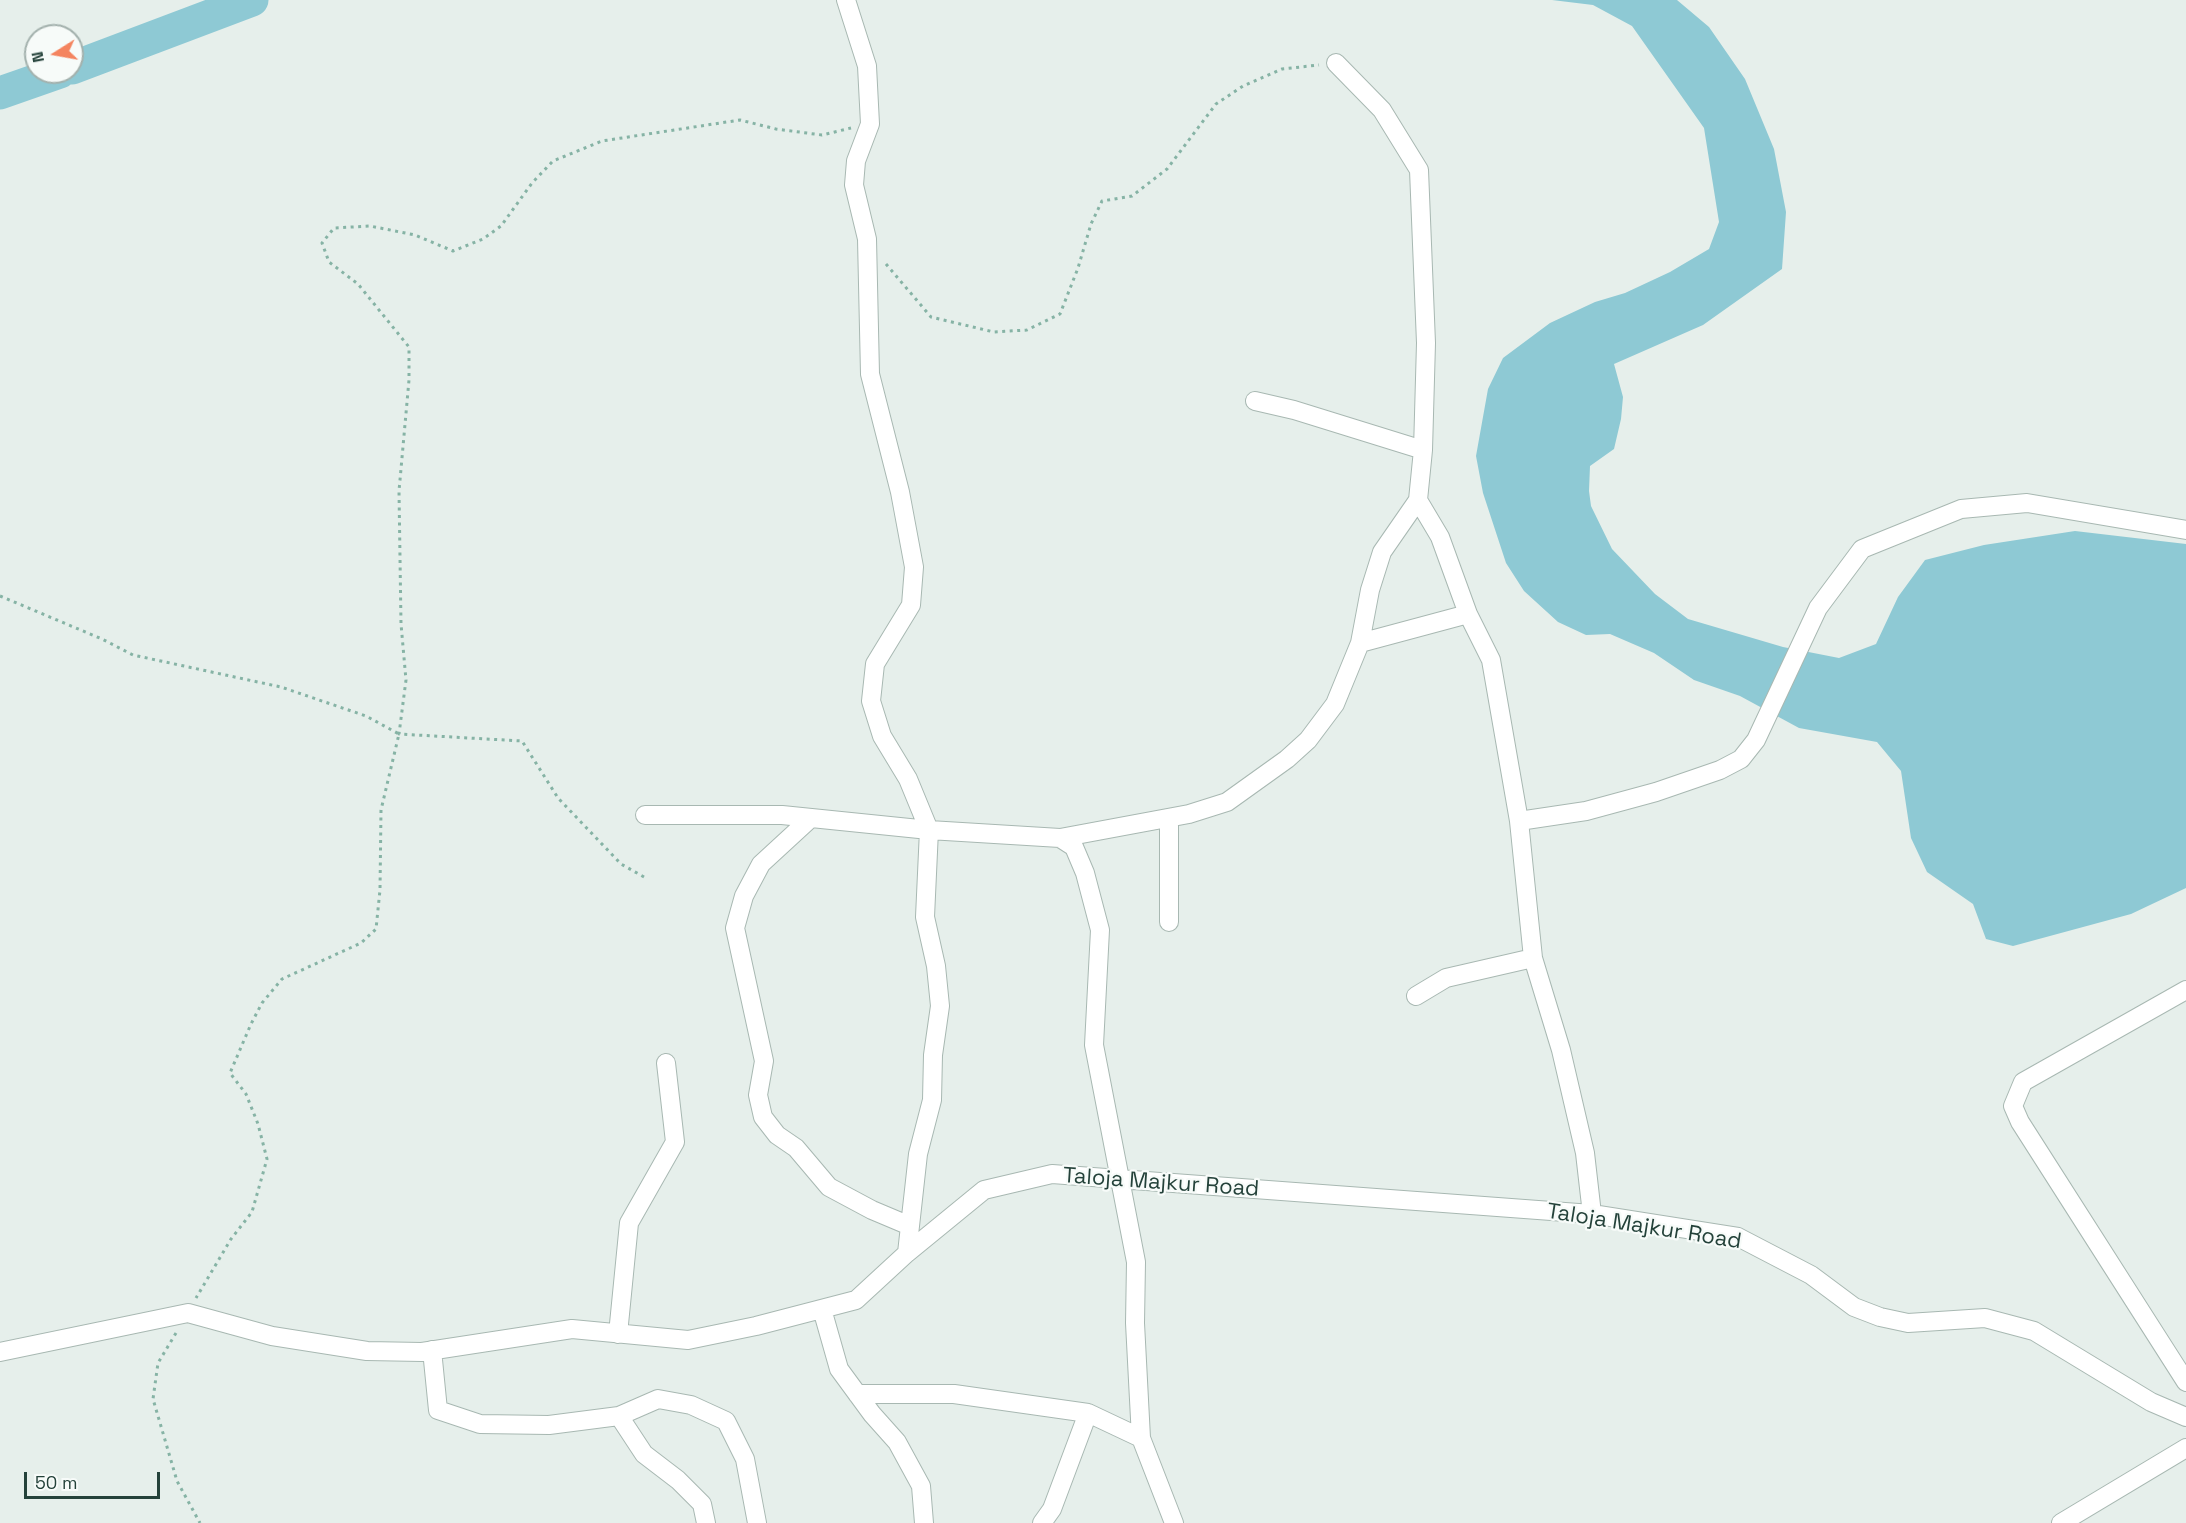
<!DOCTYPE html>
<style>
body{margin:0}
#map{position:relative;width:2186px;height:1523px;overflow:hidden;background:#e6efeb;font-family:"Space Grotesk",sans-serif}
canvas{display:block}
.north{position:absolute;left:24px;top:24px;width:60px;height:60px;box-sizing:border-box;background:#f7fbf9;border:2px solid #a3b1ad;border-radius:50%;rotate:259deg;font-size:16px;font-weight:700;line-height:24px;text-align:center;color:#24423a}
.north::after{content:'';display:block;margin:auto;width:21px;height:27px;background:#f4845f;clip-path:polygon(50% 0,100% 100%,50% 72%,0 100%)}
.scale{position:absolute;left:24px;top:1472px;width:136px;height:27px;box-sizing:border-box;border:3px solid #24423a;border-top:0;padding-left:8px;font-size:18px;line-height:21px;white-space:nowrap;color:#24423a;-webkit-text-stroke:4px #f7fbf9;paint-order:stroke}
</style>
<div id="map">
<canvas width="2186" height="1523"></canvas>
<div class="north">N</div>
<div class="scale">50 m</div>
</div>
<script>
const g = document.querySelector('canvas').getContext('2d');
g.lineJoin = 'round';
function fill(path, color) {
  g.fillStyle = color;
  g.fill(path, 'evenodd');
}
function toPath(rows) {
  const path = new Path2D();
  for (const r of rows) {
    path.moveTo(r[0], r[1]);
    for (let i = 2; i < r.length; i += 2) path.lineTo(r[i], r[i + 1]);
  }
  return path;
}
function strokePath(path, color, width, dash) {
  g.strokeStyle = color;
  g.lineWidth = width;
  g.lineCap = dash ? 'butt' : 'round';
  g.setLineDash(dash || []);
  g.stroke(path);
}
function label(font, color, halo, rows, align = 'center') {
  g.font = font + ' "Space Grotesk",sans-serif';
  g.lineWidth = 4.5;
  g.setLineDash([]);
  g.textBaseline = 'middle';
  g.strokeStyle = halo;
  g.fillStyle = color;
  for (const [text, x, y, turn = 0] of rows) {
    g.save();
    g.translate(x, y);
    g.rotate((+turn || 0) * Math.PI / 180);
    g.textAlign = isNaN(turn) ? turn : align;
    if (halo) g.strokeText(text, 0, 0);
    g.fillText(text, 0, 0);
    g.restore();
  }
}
const water = toPath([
 [1552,0,1677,0,1709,27,1745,79,1774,149,1786,212,1782,269,1703,325,1614,364,1623,397,1621,419,1614,449,1590,466,1589,491,1591,506,1612,549,1655,594,1688,619,1783,647,1839,658,1876,644,1898,597,1925,560,1984,545,2075,531,2186,544,2186,888,2131,914,2013,946,1986,939,1973,904,1927,872,1911,838,1901,771,1877,742,1799,728,1740,696,1694,680,1654,653,1610,634,1586,635,1558,622,1524,591,1506,563,1483,493,1476,456,1488,389,1503,358,1550,323,1595,302,1625,293,1670,272,1709,249,1719,222,1704,128,1632,26,1593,5]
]);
const river = toPath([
 [72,68,252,0],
 [0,93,60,72]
]);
const path = toPath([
 [886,264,931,317,994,332,1027,330,1060,314,1078,268,1091,224,1102,201,1132,196,1167,169,1216,104,1243,86,1282,69,1319,65],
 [0,596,102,639,133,655,281,687,366,716,399,734,381,810,380,890,376,929,361,943,282,979,262,1003,251,1024,230,1073,246,1094,258,1124,267,1159,252,1212,231,1239,196,1298],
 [644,877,621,864,558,798,522,741,399,734,406,680,401,624,399,491,409,380,409,347,358,284,329,262,322,243,334,228,370,226,415,235,453,251,483,239,501,226,532,183,553,161,602,141,740,120,776,129,822,135,851,128],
 [176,1333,158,1363,153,1399,177,1481,200,1523]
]);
const minor = toPath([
 [846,0,867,66,870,124,856,161,854,185,867,239,870,374,900,492,914,567,911,605,875,664,871,701,882,736,908,779,929,830,925,917,936,966,940,1006,933,1055,932,1100,918,1154,907,1253],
 [1336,63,1382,110,1419,170,1426,343,1423,450,1418,500,1440,537,1468,614],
 [1255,401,1294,410,1423,450],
 [1360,643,1370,590,1382,552,1418,500],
 [645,815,782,815,929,830,1060,838,1074,847,1085,873,1100,930,1094,1045,1136,1262,1135,1323,1141,1438,1174,1523],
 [811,818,761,864,744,896,735,928,764,1061,758,1095,763,1117,777,1135,796,1148,829,1187,872,1210,910,1226],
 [1519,821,1586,811,1656,792,1720,770,1741,759,1756,740,1818,608,1862,549,1961,509,2027,503,2186,530],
 [1060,838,1189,814,1227,802,1287,759,1308,740,1335,704,1360,643,1468,614,1491,660,1519,821,1533,958,1561,1050,1585,1153,1592,1214],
 [1169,922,1169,818],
 [2186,990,2023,1082,2013,1106,2020,1122,2186,1382],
 [1416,996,1446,978,1533,958],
 [822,1309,839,1369,872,1414,897,1442,921,1486,924,1523],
 [618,1334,629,1223,675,1142,666,1063],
 [432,1350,438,1410,480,1424,549,1425,619,1416,658,1399,691,1405,726,1421,745,1459,757,1523],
 [0,1352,188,1313,272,1336,367,1351,422,1352,572,1329,688,1340,756,1326,856,1300,907,1253,984,1190,1052,1174,1592,1214,1738,1237,1811,1275,1854,1307,1880,1317,1908,1323,1985,1318,2034,1331,2151,1402,2186,1417],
 [857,1394,954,1394,1088,1413],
 [619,1416,644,1454,678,1480,702,1504,706,1523],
 [1042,1523,1052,1509,1088,1413,1141,1438],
 [2061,1523,2186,1448]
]);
const streetNames = [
 ["Taloja Majkur Road",1161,1183,4],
 ["Taloja Majkur Road",1644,1227,9]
];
fill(water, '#8ec9d4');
strokePath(river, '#8ec9d4', 33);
strokePath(minor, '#a8b8b2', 20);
strokePath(path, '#86b3a5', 3, [3, 4.5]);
strokePath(minor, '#fff', 18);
label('22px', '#24423a', '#f7fbf9', streetNames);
</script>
